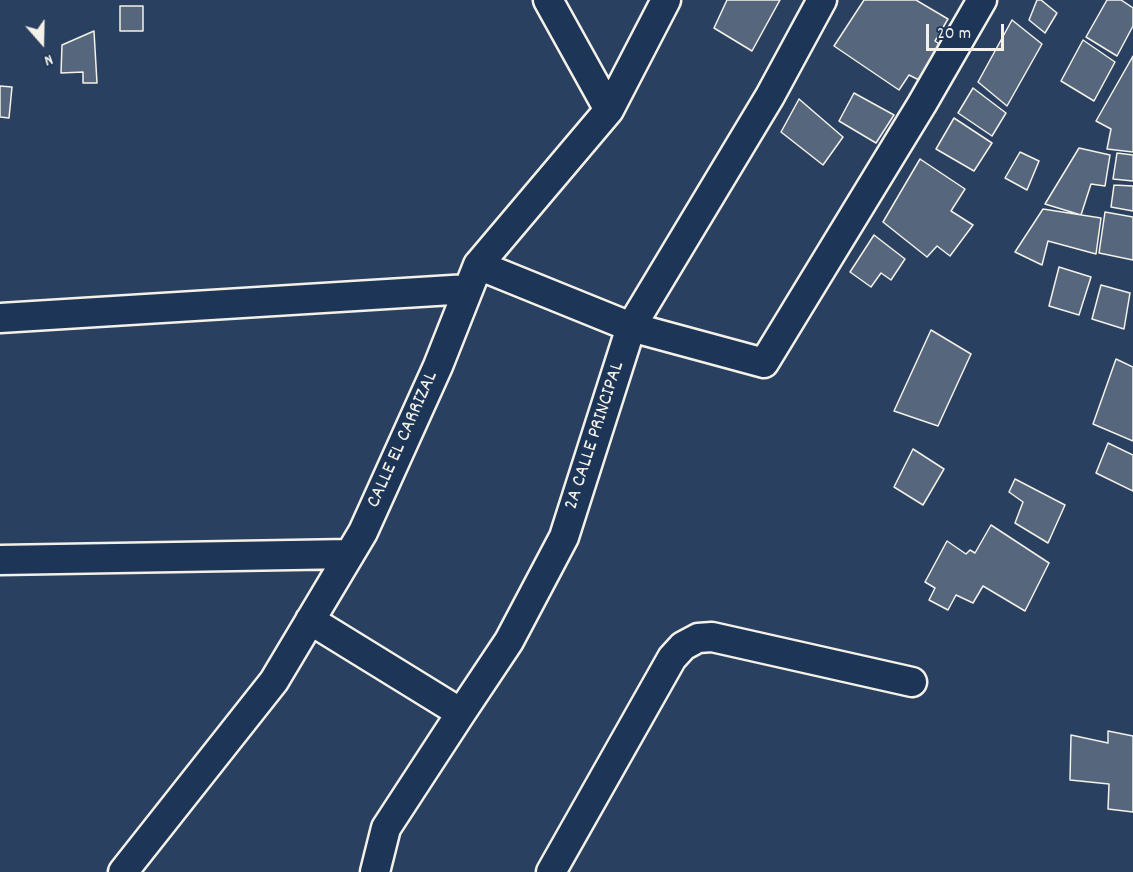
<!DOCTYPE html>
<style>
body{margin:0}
#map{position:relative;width:1133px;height:872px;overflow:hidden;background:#2a4060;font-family:Dekko,sans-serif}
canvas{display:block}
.north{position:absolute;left:12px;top:12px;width:60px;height:60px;-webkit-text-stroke:4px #1d3557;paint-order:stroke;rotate:160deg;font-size:16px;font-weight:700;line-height:24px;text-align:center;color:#f4f1e8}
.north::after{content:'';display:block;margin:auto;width:21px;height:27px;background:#f4f1e8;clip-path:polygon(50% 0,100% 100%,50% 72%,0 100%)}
.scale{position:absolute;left:926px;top:24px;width:78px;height:27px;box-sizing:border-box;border:3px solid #f4f1e8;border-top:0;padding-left:8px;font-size:18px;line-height:21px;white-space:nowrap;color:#f4f1e8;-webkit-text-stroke:4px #1d3557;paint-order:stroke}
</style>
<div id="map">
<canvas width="1133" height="872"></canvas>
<div class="north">N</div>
<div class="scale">20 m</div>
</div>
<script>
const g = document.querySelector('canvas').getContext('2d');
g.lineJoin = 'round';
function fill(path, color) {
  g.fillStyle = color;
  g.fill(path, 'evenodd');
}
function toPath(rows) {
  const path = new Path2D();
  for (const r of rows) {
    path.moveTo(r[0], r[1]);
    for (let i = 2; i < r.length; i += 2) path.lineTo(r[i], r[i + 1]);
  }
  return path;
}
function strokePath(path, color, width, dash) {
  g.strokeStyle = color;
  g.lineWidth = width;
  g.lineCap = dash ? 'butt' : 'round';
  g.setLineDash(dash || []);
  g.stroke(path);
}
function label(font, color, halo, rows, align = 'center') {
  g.font = font + ' Dekko,sans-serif';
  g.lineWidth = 6;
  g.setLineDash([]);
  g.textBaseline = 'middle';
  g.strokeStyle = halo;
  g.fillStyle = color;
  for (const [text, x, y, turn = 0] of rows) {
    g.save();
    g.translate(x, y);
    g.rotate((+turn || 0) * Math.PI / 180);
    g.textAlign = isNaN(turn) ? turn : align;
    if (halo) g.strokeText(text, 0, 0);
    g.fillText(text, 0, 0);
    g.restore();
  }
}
const building = toPath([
 [727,0,780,0,752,51,714,28,727,0],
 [864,0,916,0,948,19,935,41,942,46,921,81,909,75,899,90,834,46,864,0],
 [1037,0,1041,0,1057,13,1045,33,1029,20,1037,0],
 [1107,0,1121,0,1133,8,1133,26,1117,56,1086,37,1107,0],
 [120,6,143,6,143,31,120,31,120,6],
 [1012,20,1042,44,1007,106,978,82,1012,20],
 [94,31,97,83,83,83,83,72,61,73,62,45,94,31],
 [1083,40,1115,62,1094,101,1061,81,1083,40],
 [1133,56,1133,152,1107,149,1111,129,1096,121,1133,56],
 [0,86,12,87,9,118,0,117,0,86],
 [973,88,1006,113,992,136,958,113,973,88],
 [854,93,894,115,876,143,839,121,854,93],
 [799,99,843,137,823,165,781,132,799,99],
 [954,118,992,143,974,171,936,149,954,118],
 [1079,148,1110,155,1105,186,1091,184,1081,215,1045,204,1079,148],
 [1020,152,1039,161,1027,190,1005,178,1020,152],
 [1117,153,1133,155,1133,181,1113,179,1117,153],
 [920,159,965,189,951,211,973,225,950,256,937,246,927,257,883,222,920,159],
 [1114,185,1133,186,1133,211,1111,207,1114,185],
 [1043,209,1101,218,1096,254,1048,241,1042,265,1015,252,1043,209],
 [1105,212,1133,217,1133,260,1099,253,1105,212],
 [874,235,905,259,891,280,881,273,871,287,850,272,874,235],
 [1059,267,1091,277,1079,315,1049,306,1059,267],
 [1101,285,1130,293,1124,329,1092,319,1101,285],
 [931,330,971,354,938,426,894,411,931,330],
 [1116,359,1133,367,1133,441,1093,424,1116,359],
 [1108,443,1133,455,1133,491,1096,473,1108,443],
 [913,449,944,469,923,505,894,487,913,449],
 [1015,479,1065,505,1048,543,1015,523,1023,502,1009,492,1015,479],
 [991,525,1049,563,1025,611,983,586,973,603,956,595,948,610,929,600,935,588,925,582,947,541,966,554,970,550,975,553,991,525],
 [1108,731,1133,736,1133,812,1108,809,1109,784,1070,780,1071,735,1108,743,1108,731]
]);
const minor = toPath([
 [548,0,609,110],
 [478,265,631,327,764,363,922,104,982,0],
 [0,318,468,289],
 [0,560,350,554],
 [310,620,461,713],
 [123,872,274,681,363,532,438,366,478,265,609,110,666,0],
 [375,872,386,828,461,713,509,641,564,537,631,327,770,96,822,0],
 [551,872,672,658,683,646,698,638,712,637,912,682]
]);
const streetNames = [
 ["2A CALLE PRINCIPAL",596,436,-72],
 ["CALLE EL CARRIZAL",404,440,-66]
];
fill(building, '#56677d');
strokePath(building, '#f4f1e8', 1.5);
strokePath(minor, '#f4f1e8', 33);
strokePath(minor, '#1d3557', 28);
label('20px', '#f4f1e8', '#1d3557', streetNames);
</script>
